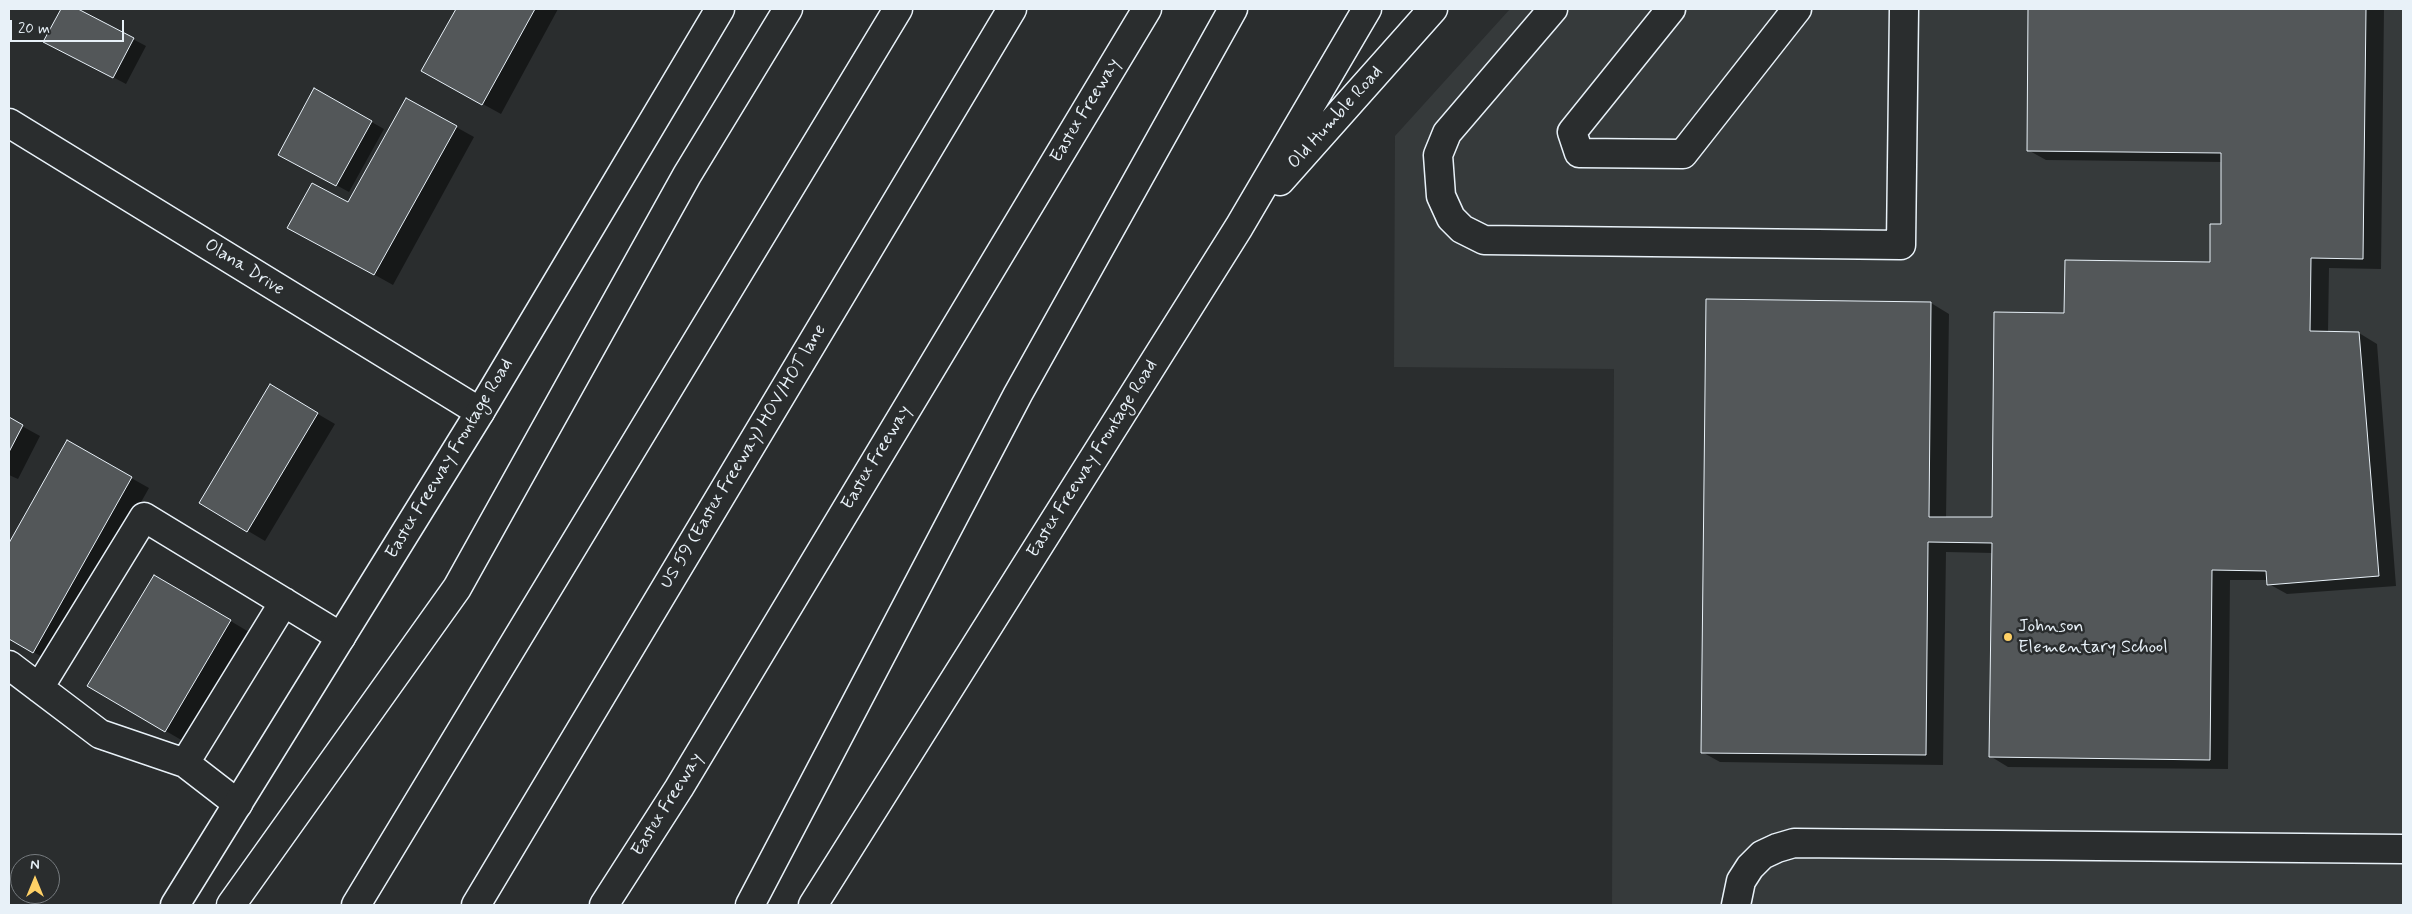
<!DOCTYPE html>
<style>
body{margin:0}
#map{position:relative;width:2412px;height:914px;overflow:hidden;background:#2a2d2e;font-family:Mynerve,sans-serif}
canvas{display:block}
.frame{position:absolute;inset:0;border:10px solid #e8f1f8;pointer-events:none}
.north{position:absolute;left:10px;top:854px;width:50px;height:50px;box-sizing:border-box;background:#2a2d2e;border:1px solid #767b7f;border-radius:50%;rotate:0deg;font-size:14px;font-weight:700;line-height:20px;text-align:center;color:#e8f1f8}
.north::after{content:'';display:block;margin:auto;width:18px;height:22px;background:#ffd166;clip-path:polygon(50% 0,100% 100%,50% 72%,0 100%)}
.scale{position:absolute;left:10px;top:20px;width:114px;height:22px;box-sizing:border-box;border:2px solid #e8f1f8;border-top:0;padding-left:6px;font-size:15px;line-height:18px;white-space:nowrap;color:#e8f1f8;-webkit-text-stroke:4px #2a2d2e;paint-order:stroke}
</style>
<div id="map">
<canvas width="2412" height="914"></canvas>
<div class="frame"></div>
<div class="north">N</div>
<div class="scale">20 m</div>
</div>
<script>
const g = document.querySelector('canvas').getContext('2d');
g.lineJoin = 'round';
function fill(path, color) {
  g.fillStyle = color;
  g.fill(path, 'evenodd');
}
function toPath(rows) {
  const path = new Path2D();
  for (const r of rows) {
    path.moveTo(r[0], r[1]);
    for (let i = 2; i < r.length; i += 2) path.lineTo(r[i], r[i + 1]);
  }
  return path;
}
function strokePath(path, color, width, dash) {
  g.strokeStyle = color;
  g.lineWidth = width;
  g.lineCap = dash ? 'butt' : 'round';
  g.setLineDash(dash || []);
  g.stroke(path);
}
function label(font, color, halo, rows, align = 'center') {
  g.font = font + ' Mynerve,sans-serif';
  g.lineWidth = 5;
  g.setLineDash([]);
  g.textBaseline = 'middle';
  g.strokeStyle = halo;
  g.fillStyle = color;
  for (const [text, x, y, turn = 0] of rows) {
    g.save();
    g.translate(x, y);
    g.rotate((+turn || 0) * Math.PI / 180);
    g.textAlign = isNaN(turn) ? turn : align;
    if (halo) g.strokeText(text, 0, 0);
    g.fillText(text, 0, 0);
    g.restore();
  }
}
const built = toPath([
 [1510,9,2403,9,2403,905,1612,905,1614,369,1394,367,1395,136]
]);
const shadow = toPath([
 [62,9,76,9,146,46,126,84,45,41],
 [457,9,558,9,501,114,423,71],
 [2029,9,2384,9,2381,269,2329,268,2328,333,2359,333,2377,344,2396,586,2287,594,2269,584,2268,580,2230,580,2228,769,2008,767,1990,756,1993,553,1946,552,1943,765,1720,762,1702,752,1931,303,1949,314,1946,518,1993,518,2065,314,2211,263,2222,225,2223,162,2046,160,2028,150],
 [315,90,384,129,349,192,292,161],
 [456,127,474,137,393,285,307,237,349,204],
 [270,386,335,424,265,541,201,503],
 [9,419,40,436,18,479,9,475],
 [67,442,149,488,51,662,9,638,9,546],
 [155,576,249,632,183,741,89,686]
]);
const building = toPath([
 [61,9,78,9,134,38,113,78,43,42,61,9],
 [456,9,535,9,482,105,421,71,456,9],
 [2028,9,2366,9,2363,259,2311,258,2310,331,2359,332,2379,576,2267,585,2266,571,2212,570,2210,760,1989,757,1992,543,1928,542,1926,755,1701,753,1706,299,1931,302,1929,517,1992,517,1994,312,2064,313,2065,260,2210,262,2210,224,2221,224,2221,153,2027,151,2028,9],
 [314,88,372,121,336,186,278,155,314,88],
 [406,98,457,126,374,275,287,228,312,183,348,202,406,98],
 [270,384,318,413,247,532,199,503,270,384],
 [9,417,23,425,9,452,9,417],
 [67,440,132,477,33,653,9,639,9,543,67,440],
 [154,575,231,620,165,732,87,686,154,575]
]);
const minor = toPath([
 [1553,9,1447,133,1438,155,1441,196,1451,218,1462,229,1484,240,1901,245,1904,9],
 [1671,9,1572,132,1579,153,1683,154,1797,9],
 [9,123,480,412],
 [9,665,100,734,185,763,238,804],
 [39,688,144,517,341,637],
 [185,763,284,602],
 [1736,905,1741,881,1750,867,1762,855,1777,848,1794,843,2403,849]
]);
const major = toPath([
 [1280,181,1433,9],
 [175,905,480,412,720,9],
 [813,905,1239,227,1367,9]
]);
const highway = toPath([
 [231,905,457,588,687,175,788,9],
 [356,905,898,9],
 [476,905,1012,9],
 [604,905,679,788,1147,9],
 [750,905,1018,394,1233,9]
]);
const markers = [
 [2008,637,5,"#ffd166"]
];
const streetNames = [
 ["Eastex Freeway",1086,111,-59],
 ["Old Humble Road",1336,118,-48],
 ["Olana Drive",244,268,32],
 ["US 59 (Eastex Freeway) HOV/HOT lane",744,457,-59],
 ["Eastex Freeway",877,458,-59],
 ["Eastex Freeway Frontage Road",450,459,-59],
 ["Eastex Freeway Frontage Road",1093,459,-58],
 ["Eastex Freeway",668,805,-58]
];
const poiNames = [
 ["Johnson",2018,627],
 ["Elementary School",2018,648]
];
fill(built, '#363a3b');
fill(shadow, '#0007');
fill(building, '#535759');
strokePath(building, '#e8f1f8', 1);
strokePath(minor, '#e8f1f8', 31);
strokePath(major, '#e8f1f8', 31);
strokePath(highway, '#e8f1f8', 31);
strokePath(minor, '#2a2d2e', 28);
strokePath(major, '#2a2d2e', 28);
strokePath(highway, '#2a2d2e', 28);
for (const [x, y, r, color] of markers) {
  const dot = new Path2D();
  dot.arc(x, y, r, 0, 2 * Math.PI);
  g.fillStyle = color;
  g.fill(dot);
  strokePath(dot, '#2a2d2e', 2);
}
label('18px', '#e8f1f8', '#2a2d2e', streetNames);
label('18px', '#e8f1f8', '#2a2d2e', poiNames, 'left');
</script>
